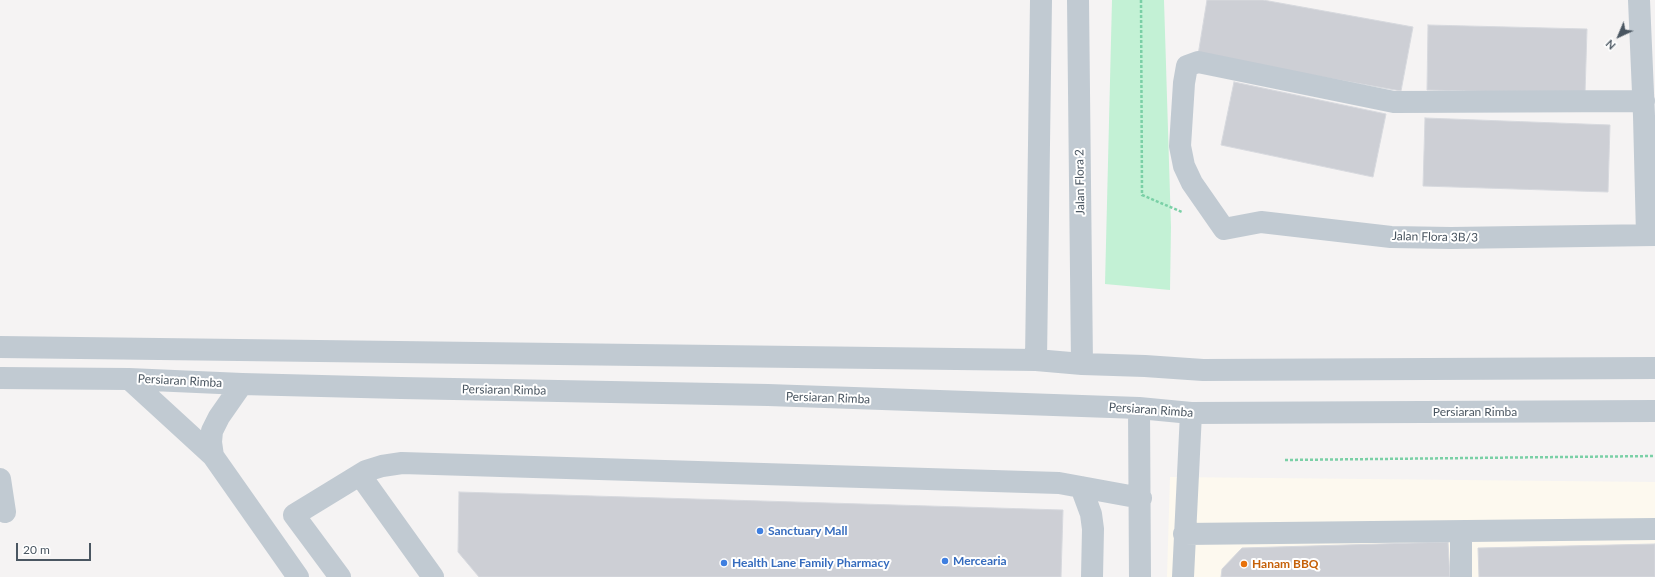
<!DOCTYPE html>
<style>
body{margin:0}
#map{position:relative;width:1655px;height:577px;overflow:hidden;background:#f5f3f3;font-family:Lato,sans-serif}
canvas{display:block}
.north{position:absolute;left:1599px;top:16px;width:40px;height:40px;-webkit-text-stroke:3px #fff;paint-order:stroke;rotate:224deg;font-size:11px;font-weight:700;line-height:16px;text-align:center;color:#4a5661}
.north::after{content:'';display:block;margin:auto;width:14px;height:18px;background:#4a5661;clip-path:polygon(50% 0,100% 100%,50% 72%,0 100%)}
.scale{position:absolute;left:16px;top:543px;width:75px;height:18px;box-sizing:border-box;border:2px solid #4a5661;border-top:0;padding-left:5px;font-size:12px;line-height:14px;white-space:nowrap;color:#4a5661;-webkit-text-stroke:3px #fff;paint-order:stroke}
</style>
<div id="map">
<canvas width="1655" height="577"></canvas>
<div class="north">N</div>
<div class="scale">20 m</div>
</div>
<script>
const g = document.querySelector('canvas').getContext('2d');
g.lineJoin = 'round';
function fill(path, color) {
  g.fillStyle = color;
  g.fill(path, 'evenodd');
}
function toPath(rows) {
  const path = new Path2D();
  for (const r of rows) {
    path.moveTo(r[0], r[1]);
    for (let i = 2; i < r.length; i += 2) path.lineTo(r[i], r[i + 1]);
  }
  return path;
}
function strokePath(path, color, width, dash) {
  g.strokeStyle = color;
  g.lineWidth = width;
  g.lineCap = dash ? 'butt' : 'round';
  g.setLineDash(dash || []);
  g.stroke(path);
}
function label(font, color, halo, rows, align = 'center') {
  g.font = font + ' Lato,sans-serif';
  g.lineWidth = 4;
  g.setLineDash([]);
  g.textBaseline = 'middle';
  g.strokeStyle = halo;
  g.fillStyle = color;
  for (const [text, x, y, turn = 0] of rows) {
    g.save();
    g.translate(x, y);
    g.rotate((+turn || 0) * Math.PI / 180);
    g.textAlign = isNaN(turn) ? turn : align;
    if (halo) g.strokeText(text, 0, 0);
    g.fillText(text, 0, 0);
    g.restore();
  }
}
const commercial = toPath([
 [1170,477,1655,482,1655,577,1167,577]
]);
const green = toPath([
 [1112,0,1164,0,1171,227,1170,290,1105,284]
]);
const building = toPath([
 [1207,0,1263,0,1413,27,1401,91,1198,55,1207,0],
 [1428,25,1587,29,1585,94,1427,90,1428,25],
 [1234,82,1386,114,1373,177,1221,145,1234,82],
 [1425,118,1610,125,1608,192,1423,186,1425,118],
 [459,492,1063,510,1061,577,479,577,458,552,459,492],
 [1448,542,1450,577,1221,577,1222,569,1242,548,1448,542],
 [1655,544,1655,577,1479,577,1478,548,1655,544]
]);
const path = toPath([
 [1141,0,1142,195,1182,212],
 [1285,460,1655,456]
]);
const minor = toPath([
 [1078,0,1082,364],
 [1639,0,1644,116,1647,235],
 [1644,101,1394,102,1198,62,1187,66,1184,83,1180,146,1184,166,1192,183,1224,229,1261,222,1391,237,1451,238,1655,235],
 [0,347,1036,360,1082,364,1145,366,1203,370,1655,368],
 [1036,360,1041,0],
 [0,378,129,379,242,384,401,388,768,395,1139,408,1191,413,1655,411],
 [129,379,213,456,298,577],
 [1139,408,1140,577],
 [213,456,211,442,212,431,219,417,242,384],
 [360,475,433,577],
 [0,479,5,512],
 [1081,487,1091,514,1093,529,1092,577],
 [1461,532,1461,577],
 [1184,534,1655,529],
 [340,577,294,515,366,471,382,466,402,463,1059,483,1141,498],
 [1183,577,1191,413]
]);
const markers = [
 [760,531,4,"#3f7fe0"],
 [945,561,4,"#3f7fe0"],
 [724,563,4,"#3f7fe0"],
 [1244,564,4,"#e8710a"]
];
const streetNames = [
 ["Jalan Flora 2",1080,182,-91],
 ["Jalan Flora 3B/3",1435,237,1],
 ["Persiaran Rimba",180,381,3],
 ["Persiaran Rimba",504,390,1],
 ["Persiaran Rimba",828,398,2],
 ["Persiaran Rimba",1151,410,4],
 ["Persiaran Rimba",1475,412]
];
const shopNames = [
 ["Sanctuary Mall",768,531],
 ["Mercearia",953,561],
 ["Health Lane Family Pharmacy",732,563]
];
const foodNames = [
 ["Hanam BBQ",1252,564]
];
fill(commercial, '#fdf9ef');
fill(green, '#c3f1d5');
fill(building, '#cdcfd5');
strokePath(building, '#d7d9de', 1);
strokePath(path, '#7ad0a6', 2.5, [3, 2]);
strokePath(minor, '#c1cad2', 22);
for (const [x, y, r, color] of markers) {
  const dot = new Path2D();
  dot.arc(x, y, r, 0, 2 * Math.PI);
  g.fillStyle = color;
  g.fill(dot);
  strokePath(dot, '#fff', 1.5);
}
label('12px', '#4a5661', '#fff', streetNames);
label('bold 12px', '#366cbe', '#fff', shopNames, 'left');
label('bold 12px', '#c56008', '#fff', foodNames, 'left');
</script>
